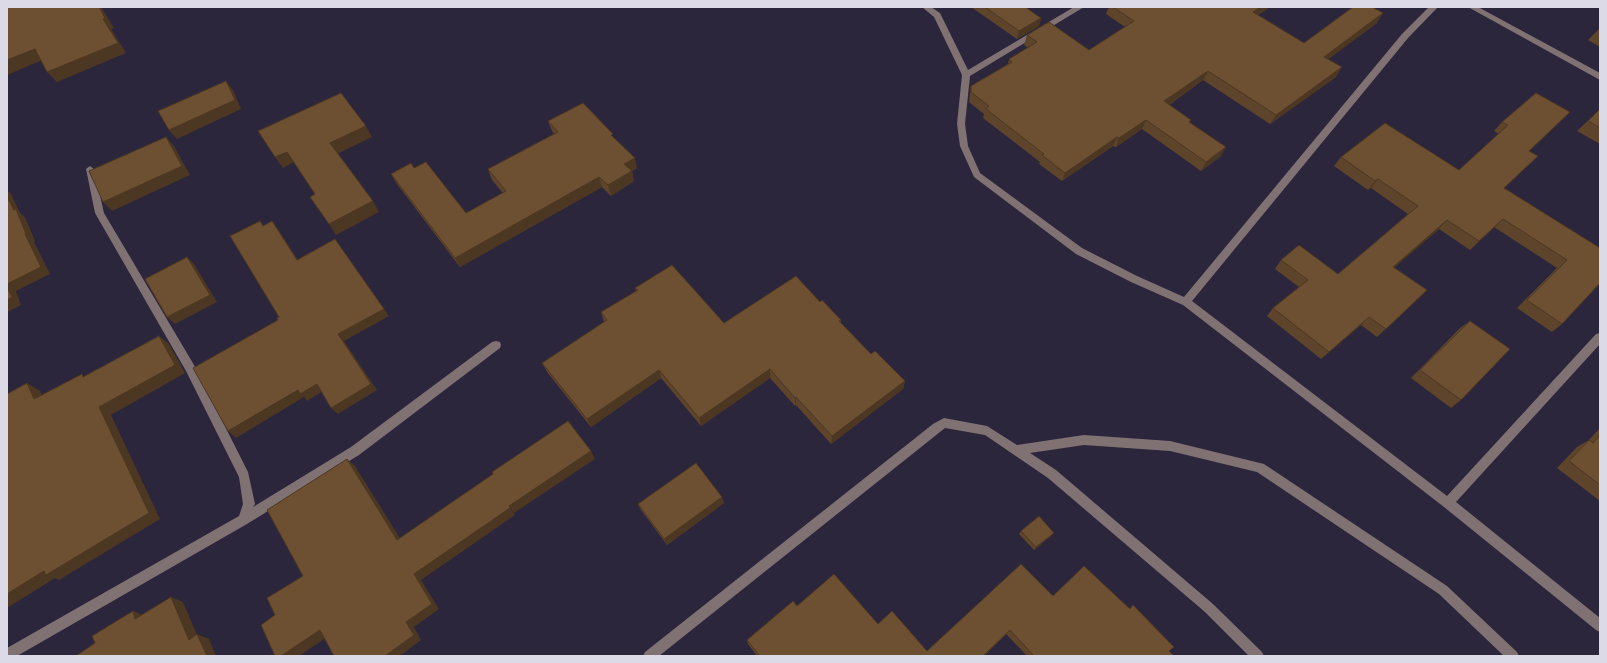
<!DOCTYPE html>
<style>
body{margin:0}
#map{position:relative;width:1607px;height:663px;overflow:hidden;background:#2c263c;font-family:"IBM Plex Sans",sans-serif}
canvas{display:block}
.frame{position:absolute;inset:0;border:8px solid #dddae8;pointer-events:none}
</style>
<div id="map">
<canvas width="1607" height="663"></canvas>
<div class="frame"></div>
</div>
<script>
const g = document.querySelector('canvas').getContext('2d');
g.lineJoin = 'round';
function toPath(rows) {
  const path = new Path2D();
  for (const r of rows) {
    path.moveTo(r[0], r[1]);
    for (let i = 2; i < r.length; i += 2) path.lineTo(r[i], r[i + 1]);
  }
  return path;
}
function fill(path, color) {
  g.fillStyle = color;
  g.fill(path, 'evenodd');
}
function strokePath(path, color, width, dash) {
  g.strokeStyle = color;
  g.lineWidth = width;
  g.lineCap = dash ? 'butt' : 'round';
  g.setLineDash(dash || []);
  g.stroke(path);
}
const minor = toPath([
 [922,7,931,7,940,13,968,70,1074,7,1084,7,970,76,965,124,968,146,980,173,1082,248,1137,276,1184,297,1402,34,1429,7,1438,7,1408,38,1192,301,1447,496,1596,334,1600,333,1600,344,1456,502,1600,618,1600,632,1596,630,1444,507,1183,305,1131,282,1076,254,974,177,960,146,957,124,962,75,934,17,922,7],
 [1468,7,1478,7,1600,73,1600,80,1468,7],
 [90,166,94,169,104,213,194,365,248,472,255,504,253,507,351,447,492,342,496,341,500,342,501,345,500,348,359,455,247,524,17,656,7,656,7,648,239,516,243,504,239,477,186,371,95,213,86,169,90,166],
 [944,418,987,426,1017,445,1084,435,1170,441,1264,464,1447,586,1517,652,1519,656,1504,656,1439,594,1257,472,1170,451,1084,445,1030,453,1056,470,1213,604,1262,652,1264,656,1249,656,1205,612,1048,478,985,435,945,428,659,656,643,656,645,652,933,424,944,418]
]);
const wall = toPath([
 [971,7,1025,7,1041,18,1039,26,1017,39],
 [1109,7,1268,7,1267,9,1258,15,1304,43,1377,23,1328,59,1336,77,1270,124,1203,80,1169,105,1190,122,1221,156,1201,171,1142,129,1116,147,1113,146,1062,181,1039,164,1040,162,983,118,984,114,969,102,971,86,1008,64,1009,59,1028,48,1024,45,1027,35,1089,50,1125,27,1106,14],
 [1600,28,1600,47,1588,40],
 [1600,109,1600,144,1577,131],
 [1570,112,1529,151,1538,156,1504,188,1600,248,1562,324,1552,332,1517,308,1557,268,1494,227,1470,250,1439,229,1394,267,1427,290,1377,337,1361,325,1321,359,1267,316,1273,308,1299,287,1275,269,1281,260,1338,274,1408,214,1371,188,1368,190,1334,166,1341,157,1459,170,1499,134,1494,131,1502,122],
 [548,121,615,139,637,168,632,171,634,181,611,196,602,187,460,267,397,184,391,174,414,168,466,213,503,193,492,180,488,169,554,134,552,131],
 [635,288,724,323,820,302,841,320,841,323,871,354,905,381,903,389,831,444,796,405,795,406,770,378,701,426,661,378,591,427,547,372,542,363,604,322,601,312,636,291],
 [1470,321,1461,400,1451,408,1411,378,1460,328],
 [1600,428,1600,501,1557,468,1577,447,1589,440],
 [722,497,724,503,667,545,641,510,638,504],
 [1021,531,1051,536,1034,550,1019,534],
 [1053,596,1129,609,1133,605,1169,651,1174,656,1027,656,1006,634,984,656,757,656,748,644,747,640,797,606,878,624,927,651]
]);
const shadedWall = toPath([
 [99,7,101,7,114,28,111,29,126,53,57,82,47,72,103,19],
 [1260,7,1268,7,1267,9,1249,21,1253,12],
 [1383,13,1377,23,1319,66,1324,57],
 [1041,18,1039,26,1017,39,1019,31],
 [35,49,45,59,7,75,7,60],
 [1342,67,1336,77,1270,124,1276,115],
 [1208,71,1203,80,1160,111,1164,101],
 [226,81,233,90,241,109,177,139,169,130],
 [1570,112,1561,121,1520,160,1529,151],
 [1146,120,1142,129,1116,147,1119,138],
 [366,126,372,137,337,154,330,143],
 [166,137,174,146,190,175,112,211,103,202],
 [1117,137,1113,146,1062,181,1065,173],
 [1226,147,1221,156,1201,171,1206,162],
 [287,152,294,162,283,168,275,157],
 [635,158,637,168,627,174,624,164],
 [632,171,634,181,611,196,608,185],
 [599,177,602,187,460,267,455,258],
 [1378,179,1371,188,1368,190,1375,181],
 [7,190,11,194,20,213,25,217,35,241,34,242,50,274,16,291,21,305,7,312,7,284,14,210,7,197],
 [373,201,379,212,336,235,329,224],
 [1447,220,1439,229,1386,275,1393,267],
 [272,221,278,229,303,268,297,260],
 [335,239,389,316,344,341,377,390,338,414,331,408],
 [187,257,194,264,217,302,175,324,167,317],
 [1369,317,1361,325,1321,359],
 [159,336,169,344,185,373,111,415,160,519,59,580,55,578,7,608,7,594,44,571,99,407],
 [770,369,770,378,701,426,699,418],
 [659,370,661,378,591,427,587,419],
 [905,381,903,389,831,444,832,436],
 [27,383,40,391,46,407,34,399],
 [317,384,323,391,307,401,304,397,236,438,228,431,298,390],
 [796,397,796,405,795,406,795,398],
 [591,451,595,459,514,513,509,506],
 [347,459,355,466,405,546,397,540],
 [722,497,724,503,667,545,664,539],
 [510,508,515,515,421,580,439,609,414,627,421,640,400,656,385,656,406,622,414,574],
 [1054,533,1051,536,1034,550,1036,547],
 [171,597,183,602,201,644,189,640],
 [133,611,146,616,135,619],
 [320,630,330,635,299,656,281,656],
 [1010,630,984,656,983,656],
 [197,634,209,639,216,656,207,656]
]);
const building = toPath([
 [7,7,99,7,105,18,103,19,118,43,47,72,35,49,7,60,7,7],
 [985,7,1025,7,1041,18,1019,31,985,7],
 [1113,7,1260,7,1253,12,1304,43,1353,7,1372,7,1383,13,1324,57,1342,67,1276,115,1208,71,1164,101,1191,120,1189,122,1226,147,1206,162,1146,120,1119,138,1117,137,1065,173,1042,155,1044,154,986,109,989,106,971,92,971,86,1012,62,1009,59,1037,42,1027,35,1049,22,1089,50,1134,21,1113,7],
 [226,81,235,100,169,130,158,111,226,81],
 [341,93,366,126,330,143,373,201,329,224,310,197,315,194,287,152,275,157,258,131,341,93],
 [1536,93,1570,112,1529,151,1538,156,1504,188,1600,248,1600,283,1562,324,1527,300,1567,260,1503,219,1479,241,1447,220,1393,267,1427,290,1386,329,1369,317,1329,352,1273,308,1308,280,1281,260,1299,245,1338,274,1418,206,1378,179,1375,181,1341,157,1385,123,1459,170,1508,125,1502,122,1536,93],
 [583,103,613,134,611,135,635,158,624,164,632,171,608,185,599,177,455,258,391,174,411,163,414,168,426,162,466,213,506,191,488,169,558,132,548,121,583,103],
 [1600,109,1600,128,1588,121,1600,109],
 [166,137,182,166,103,202,89,171,166,137],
 [7,197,14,210,16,209,26,234,25,234,41,267,7,284,7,197],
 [260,221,263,226,272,221,297,260,335,239,384,309,338,334,371,384,331,408,317,384,300,394,298,390,228,431,193,368,278,320,277,318,279,317,230,236,260,221],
 [187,257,210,295,167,317,145,279,187,257],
 [672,265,724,323,796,276,820,302,822,300,841,320,839,321,871,354,875,351,905,381,832,436,796,397,795,398,770,369,699,418,659,370,587,419,542,363,607,320,601,312,638,290,635,288,672,265],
 [7,287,12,297,7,300,7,287],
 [1470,321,1510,349,1461,400,1420,370,1470,321],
 [159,336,175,365,99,407,149,513,46,575,44,571,7,594,7,394,27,383,34,399,82,374,83,377,159,336],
 [568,421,591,451,509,506,510,508,414,574,432,604,406,622,414,635,385,656,334,656,320,630,281,656,275,656,261,625,275,615,267,598,303,576,267,510,347,459,397,540,493,474,492,472,568,421],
 [1600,435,1600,485,1569,461,1589,440,1593,443,1600,435],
 [696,463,722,497,664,539,638,504,696,463],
 [1039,516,1054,533,1036,547,1021,531,1039,516],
 [1021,564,1053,596,1084,566,1130,609,1133,605,1174,647,1169,651,1174,656,1034,656,1010,630,983,656,760,656,747,640,793,601,797,606,834,574,878,624,892,611,927,651,1021,564],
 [171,597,189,640,197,634,207,656,76,656,95,643,92,636,133,611,135,619,171,597]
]);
fill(minor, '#807273');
fill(wall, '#5e442a');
fill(shadedWall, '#4c3722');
fill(building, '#6d4f31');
strokePath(building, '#4c3722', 1);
</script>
